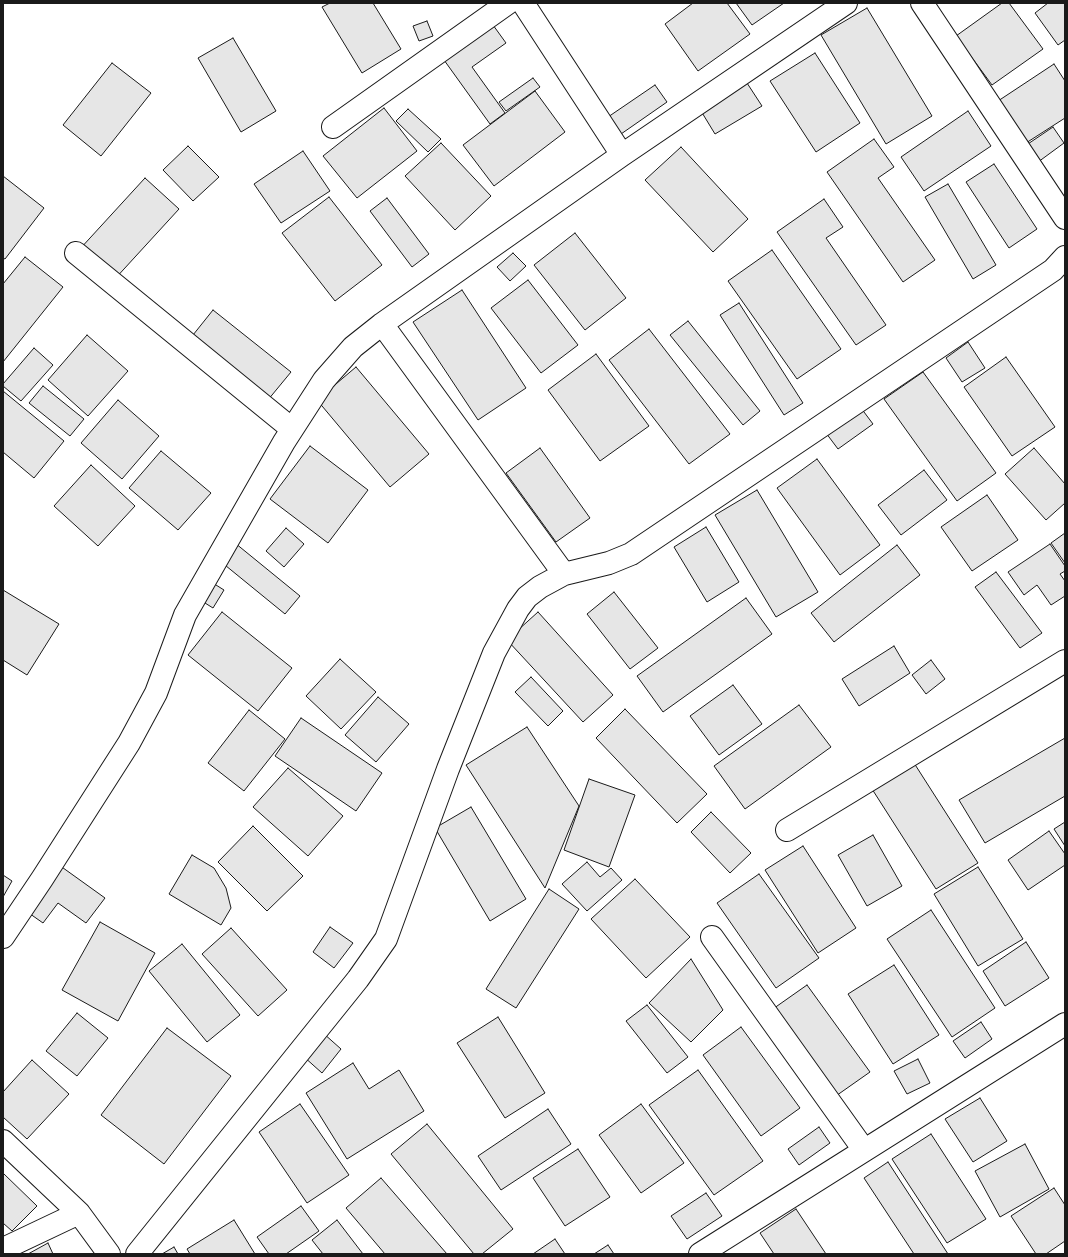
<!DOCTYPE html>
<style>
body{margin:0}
#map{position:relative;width:1068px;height:1257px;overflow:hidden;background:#fff;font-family:Commissioner,sans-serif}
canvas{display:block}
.frame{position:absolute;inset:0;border:4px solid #1a1a1a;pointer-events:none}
</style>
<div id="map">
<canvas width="1068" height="1257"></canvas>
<div class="frame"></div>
</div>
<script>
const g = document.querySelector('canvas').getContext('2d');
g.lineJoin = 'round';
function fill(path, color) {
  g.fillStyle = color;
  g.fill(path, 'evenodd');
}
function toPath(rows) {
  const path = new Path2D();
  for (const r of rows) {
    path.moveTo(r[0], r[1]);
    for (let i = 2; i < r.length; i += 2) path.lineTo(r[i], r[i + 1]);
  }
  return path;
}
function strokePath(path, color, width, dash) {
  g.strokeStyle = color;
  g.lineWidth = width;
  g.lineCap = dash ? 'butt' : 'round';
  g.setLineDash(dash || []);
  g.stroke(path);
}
const building = toPath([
 [330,3,373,3,401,49,362,73,322,7,330,3],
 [693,3,727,3,750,34,698,71,665,24,693,3],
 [736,3,784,3,752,25,736,3],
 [1002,3,1009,3,1043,49,992,85,956,36,1002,3],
 [1048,3,1065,3,1065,40,1058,45,1035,13,1048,3],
 [867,8,932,116,886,144,821,35,867,8],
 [427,21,433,36,419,41,413,26,427,21],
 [493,25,506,43,472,67,505,113,490,124,444,60,493,25],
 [233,38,276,111,241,132,198,58,233,38],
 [815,53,860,123,816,152,770,81,815,53],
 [112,63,151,93,101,156,63,125,112,63],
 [1054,64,1065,81,1065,118,1026,143,998,101,1054,64],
 [533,78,540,87,506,111,499,102,533,78],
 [747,83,762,106,715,134,701,111,747,83],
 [655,85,667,102,621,134,608,117,655,85],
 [535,91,565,132,494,186,463,145,535,91],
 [384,108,417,151,357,198,323,156,384,108],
 [408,109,441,139,428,152,396,121,408,109],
 [968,111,991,146,924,191,901,157,968,111],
 [1053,127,1064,143,1034,165,1022,148,1053,127],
 [874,139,894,167,878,178,935,260,903,282,827,172,874,139],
 [441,143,491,196,455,230,405,176,441,143],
 [188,146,219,177,193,201,163,170,188,146],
 [681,147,748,219,713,252,645,180,681,147],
 [303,151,330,191,281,223,254,184,303,151],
 [994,164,1037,229,1009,248,966,182,994,164],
 [3,176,44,208,5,259,3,258,3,176],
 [145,178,179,209,113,281,79,250,145,178],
 [948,184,996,265,973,279,925,197,948,184],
 [329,197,382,265,335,301,282,233,329,197],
 [387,198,429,254,412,267,370,211,387,198],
 [824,199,843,227,826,238,886,325,856,345,777,232,824,199],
 [575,233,626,298,585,330,534,265,575,233],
 [772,250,841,349,797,379,728,281,772,250],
 [513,253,526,266,510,281,497,267,513,253],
 [25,257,63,287,3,362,3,284,25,257],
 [528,280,578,345,541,373,491,308,528,280],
 [462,290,526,388,478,420,413,322,462,290],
 [739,303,803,403,784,415,720,315,739,303],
 [213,310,291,372,258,412,181,350,213,310],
 [688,321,760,411,743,425,670,335,688,321],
 [649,329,730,434,689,464,609,360,649,329],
 [87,335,128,371,88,416,48,380,87,335],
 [968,342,985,368,962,382,946,358,968,342],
 [34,348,53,365,21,401,3,386,3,384,34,348],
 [596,354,649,426,600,461,548,390,596,354],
 [1006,357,1055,427,1012,456,964,387,1006,357],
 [356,367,429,454,390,487,317,400,356,367],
 [923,372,996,473,957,501,884,399,923,372],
 [43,386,84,419,70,436,29,403,43,386],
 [3,391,64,441,34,478,3,452,3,391],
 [118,400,159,436,122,479,81,443,118,400],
 [861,408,873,424,838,449,826,433,861,408],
 [310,446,368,490,328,543,270,499,310,446],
 [540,448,590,518,556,542,506,473,540,448],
 [1034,448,1065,484,1065,503,1046,520,1005,474,1034,448],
 [161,451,211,493,178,530,129,488,161,451],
 [817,459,880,545,840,575,777,488,817,459],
 [91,465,135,506,98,546,54,506,91,465],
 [924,470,947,500,901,535,878,505,924,470],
 [757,490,818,592,776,617,715,515,757,490],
 [987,495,1018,540,972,571,941,527,987,495],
 [706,527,739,582,707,602,674,547,706,527],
 [286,528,304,544,284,567,266,551,286,528],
 [1065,533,1065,563,1051,543,1065,533],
 [235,543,300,596,285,614,220,561,235,543],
 [1050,544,1065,566,1065,571,1060,574,1065,581,1065,596,1051,605,1037,585,1024,595,1008,572,1050,544],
 [897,545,920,575,834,642,811,613,897,545],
 [996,572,1042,633,1020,648,975,587,996,572],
 [208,580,224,590,213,608,197,598,208,580],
 [3,590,59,624,27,675,3,660,3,590],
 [614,592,658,648,630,669,587,614,614,592],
 [746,598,772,634,663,712,637,676,746,598],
 [222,612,292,668,258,711,188,655,222,612],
 [538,612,613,695,583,722,507,640,538,612],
 [894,646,910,673,859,706,842,679,894,646],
 [340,659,376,692,341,729,306,696,340,659],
 [931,660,945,679,926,694,912,675,931,660],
 [531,677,563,711,548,726,515,692,531,677],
 [733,685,762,724,719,755,690,716,733,685],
 [378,697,409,724,376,762,345,735,378,697],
 [799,705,831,747,745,809,714,766,799,705],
 [625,709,707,794,677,823,596,738,625,709],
 [249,710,285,739,244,791,208,763,249,710],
 [301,718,382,773,356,811,275,756,301,718],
 [527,727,579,806,545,888,466,765,527,727],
 [1065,738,1065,796,985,843,959,800,1065,738],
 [914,763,978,863,936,889,872,789,914,763],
 [288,768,343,816,308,856,253,807,288,768],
 [589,779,635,795,609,867,564,850,589,779],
 [471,807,526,899,490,921,435,828,471,807],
 [711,812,751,853,730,873,691,832,711,812],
 [1065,822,1065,846,1054,829,1065,822],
 [253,826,303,876,267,911,218,862,253,826],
 [1049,831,1065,854,1065,865,1028,890,1008,860,1049,831],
 [873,835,902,886,867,906,838,855,873,835],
 [803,846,856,928,818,953,765,870,803,846],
 [192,855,214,868,226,888,231,908,221,925,169,894,192,855],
 [587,862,600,877,611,868,622,880,587,911,562,884,587,862],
 [59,865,105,898,86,923,58,903,43,923,26,911,59,865],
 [978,867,1023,939,978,966,934,894,978,867],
 [759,874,819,958,776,988,717,903,759,874],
 [3,875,12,881,3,897,3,875],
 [635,879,690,937,646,978,591,919,635,879],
 [549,889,579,909,516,1008,486,989,549,889],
 [931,910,995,1008,952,1037,887,939,931,910],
 [100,922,155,953,118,1021,62,990,100,922],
 [330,927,353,943,334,968,313,952,330,927],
 [231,928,287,990,258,1016,202,954,231,928],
 [1026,942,1049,978,1005,1006,983,971,1026,942],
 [182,944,240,1015,207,1042,149,971,182,944],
 [691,959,723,1010,691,1042,649,1003,691,959],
 [894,965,939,1035,893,1064,848,994,894,965],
 [807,985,870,1072,833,1098,770,1011,807,985],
 [647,1005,688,1057,667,1073,626,1021,647,1005],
 [77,1013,108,1038,77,1076,46,1051,77,1013],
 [498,1017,545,1093,505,1118,457,1043,498,1017],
 [981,1022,992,1039,965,1058,953,1041,981,1022],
 [741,1027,800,1108,761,1136,703,1055,741,1027],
 [167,1028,231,1076,164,1164,101,1115,167,1028],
 [323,1033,341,1049,322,1073,303,1056,323,1033],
 [918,1059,930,1083,907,1094,894,1071,918,1059],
 [32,1060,69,1094,27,1139,3,1117,3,1092,32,1060],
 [353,1063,369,1089,399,1070,424,1111,347,1159,306,1093,353,1063],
 [698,1070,763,1161,714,1195,649,1105,698,1070],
 [980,1098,1007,1141,973,1162,945,1119,980,1098],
 [300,1104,349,1175,307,1203,259,1132,300,1104],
 [641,1104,684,1163,641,1193,599,1135,641,1104],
 [548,1109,571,1144,501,1190,478,1156,548,1109],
 [427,1124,513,1229,482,1254,474,1254,391,1154,427,1124],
 [819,1127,830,1143,799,1165,788,1149,819,1127],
 [931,1134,986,1219,947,1243,892,1159,931,1134],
 [1025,1144,1049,1189,1000,1217,975,1171,1025,1144],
 [578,1149,610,1197,565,1226,533,1178,578,1149],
 [888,1162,948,1254,914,1254,864,1178,888,1162],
 [3,1173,37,1206,12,1231,3,1223,3,1173],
 [381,1178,447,1254,385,1254,346,1208,381,1178],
 [1054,1188,1065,1205,1065,1241,1046,1254,1036,1254,1011,1216,1054,1188],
 [706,1193,722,1216,687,1239,671,1216,706,1193],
 [301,1206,319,1231,286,1254,269,1254,257,1237,301,1206],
 [796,1209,826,1254,774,1254,760,1233,796,1209],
 [234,1220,255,1254,190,1254,187,1249,234,1220],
 [337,1220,363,1254,323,1254,312,1240,337,1220],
 [555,1239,565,1254,533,1254,555,1239],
 [48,1243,53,1254,28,1254,48,1243],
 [608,1245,614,1254,594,1254,608,1245],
 [174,1247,178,1254,162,1254,174,1247]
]);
const minor = toPath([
 [523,3,622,155],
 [922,3,1065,218],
 [333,127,508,3],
 [76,253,292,429],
 [382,324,564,574],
 [787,830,1065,661],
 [3,937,42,879,129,743,156,693,185,615,284,442,324,380,353,347,382,324,622,155,846,3],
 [712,937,864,1150],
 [3,1141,79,1213,109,1254],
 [3,1249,79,1213],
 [137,1254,358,979,386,939,448,769,494,653,518,609,527,597,540,587,564,574,609,563,631,554,1053,270,1065,257],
 [700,1254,1065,1024]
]);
fill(building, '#e6e6e6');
strokePath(building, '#1a1a1a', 1);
strokePath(minor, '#1a1a1a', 24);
strokePath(minor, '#fff', 22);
</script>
